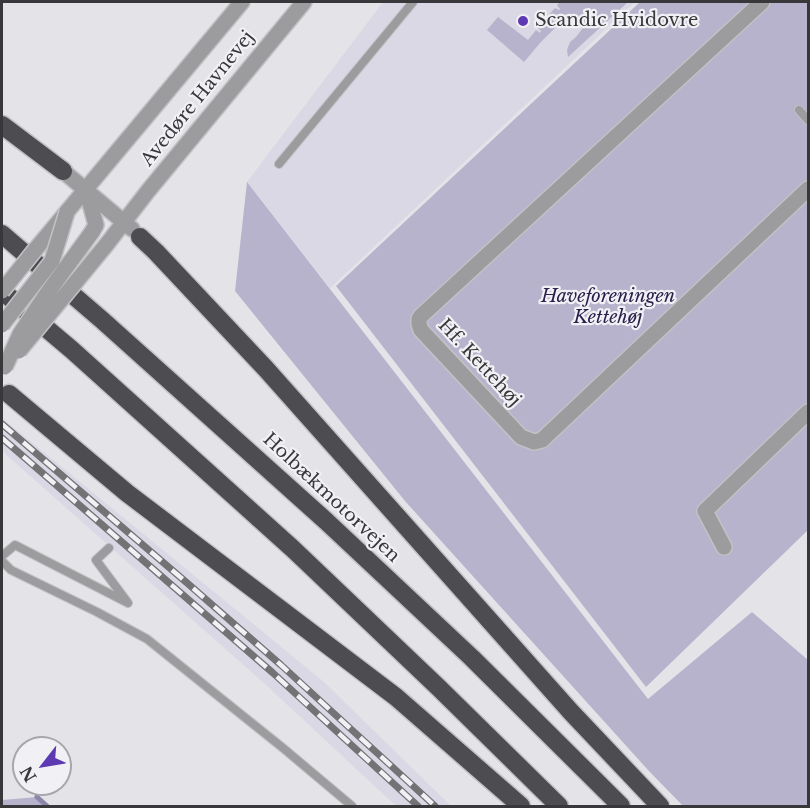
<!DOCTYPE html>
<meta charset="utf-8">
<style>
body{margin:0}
#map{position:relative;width:810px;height:808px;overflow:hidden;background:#e4e3e8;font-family:"Libre Baskerville",serif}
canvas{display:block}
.frame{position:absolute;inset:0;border:3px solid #383739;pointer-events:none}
.north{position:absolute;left:12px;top:736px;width:60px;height:60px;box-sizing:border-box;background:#f1f1f5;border:2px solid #a7a7aa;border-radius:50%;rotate:239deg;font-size:16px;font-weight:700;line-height:24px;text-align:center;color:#383739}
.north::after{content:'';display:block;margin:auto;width:21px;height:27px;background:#5e3ab2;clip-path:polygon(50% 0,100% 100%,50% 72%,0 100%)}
</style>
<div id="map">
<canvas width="810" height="808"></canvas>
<div class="frame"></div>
<div class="north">N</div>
</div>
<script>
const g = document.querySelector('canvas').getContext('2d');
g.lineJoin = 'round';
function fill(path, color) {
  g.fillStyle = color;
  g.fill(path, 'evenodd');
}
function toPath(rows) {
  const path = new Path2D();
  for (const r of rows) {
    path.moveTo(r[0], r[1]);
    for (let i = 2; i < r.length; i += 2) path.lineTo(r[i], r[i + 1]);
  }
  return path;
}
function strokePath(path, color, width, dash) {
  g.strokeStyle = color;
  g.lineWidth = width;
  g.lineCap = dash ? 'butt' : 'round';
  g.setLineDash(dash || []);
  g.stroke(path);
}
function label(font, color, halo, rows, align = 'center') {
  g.font = font + ' "Libre Baskerville",serif';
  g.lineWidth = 4.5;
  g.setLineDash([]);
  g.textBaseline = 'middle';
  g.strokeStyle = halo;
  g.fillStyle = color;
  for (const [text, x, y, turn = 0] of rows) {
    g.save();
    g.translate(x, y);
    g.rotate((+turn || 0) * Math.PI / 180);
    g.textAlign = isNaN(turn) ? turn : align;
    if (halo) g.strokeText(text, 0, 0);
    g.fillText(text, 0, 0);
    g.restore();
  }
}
const built = toPath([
 [383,2,635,2,330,288,247,182],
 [2,418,324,682,451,806,396,806,266,685,2,451]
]);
const green = toPath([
 [560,2,628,2,568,57,567,50,570,42,576,37,583,28,581,21,573,19,557,26,540,43,524,62,487,30,498,17,528,40,536,30,540,33,541,31,538,28,543,23,546,25,548,24,544,20,555,8,559,10,560,9,557,5],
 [640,2,808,2,808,530,646,687,336,286],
 [247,182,648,699,752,612,808,660,808,806,683,806,648,770,405,501,235,291],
 [37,797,47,806,2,806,2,800]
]);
const stream = toPath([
 [37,797,47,806]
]);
const service = toPath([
 [799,110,808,120],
 [279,164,413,2],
 [2,556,15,545,128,603,96,560,109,548],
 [2,561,11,570,97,612,147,639,283,748,352,806]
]);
const minor = toPath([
 [762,2,421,316,419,319,419,324,421,330,521,437,534,442,542,440,808,189],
 [724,547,705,511,808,412]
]);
const tertiary = toPath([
 [63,171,132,229],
 [86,189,96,225,92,232],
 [107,244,148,191,304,2],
 [35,250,242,2]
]);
const motorway = toPath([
 [2,125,63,171],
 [2,234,102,320,326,521,472,658,621,806],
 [140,237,156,252,266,369,571,712,660,806],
 [2,291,72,350,293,549,439,688,559,806],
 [9,394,127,493,396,697,521,806]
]);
const rail = toPath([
 [2,424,186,582,281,665,435,806],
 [2,438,273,673,418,806]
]);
const tertiaryBridge = toPath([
 [2,291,35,250],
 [2,325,52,261,67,212],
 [19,351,107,244],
 [5,367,20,334,46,295,92,232]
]);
const markers = [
 [523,21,6,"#5e3ab2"]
];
const poiNames = [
 ["Scandic Hvidovre",535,21]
];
const streetNames = [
 ["Avedøre Havnevej",198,99,-51],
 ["Hf. Kettehøj",479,363,47],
 ["Holbækmotorvejen",331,498,43]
];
const parkNames = [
 ["Haveforeningen",608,297],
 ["Kettehøj",608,318]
];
fill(built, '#dad8e4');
fill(green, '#b7b3cc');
strokePath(stream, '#8c87a9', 5);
strokePath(service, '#c2c1c5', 10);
strokePath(minor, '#c2c1c5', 18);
strokePath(tertiary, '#c2c1c5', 18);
strokePath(motorway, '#c2c1c5', 21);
strokePath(service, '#9c9c9e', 8);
strokePath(minor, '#9c9c9e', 15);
strokePath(tertiary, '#9c9c9e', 15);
strokePath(motorway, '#4d4c50', 18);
strokePath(rail, '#737275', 7);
strokePath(rail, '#f1f1f5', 4.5, [14]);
strokePath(tertiaryBridge, '#c2c1c5', 18, []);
strokePath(tertiaryBridge, '#9c9c9e', 15);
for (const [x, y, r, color] of markers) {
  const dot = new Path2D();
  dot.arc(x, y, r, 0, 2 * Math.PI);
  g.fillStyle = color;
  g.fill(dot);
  strokePath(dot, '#f1f1f5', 2);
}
label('18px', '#383739', '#f1f1f5', poiNames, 'left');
label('18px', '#383739', '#f1f1f5', streetNames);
label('italic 18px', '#2b204c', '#f1f1f5', parkNames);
</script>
